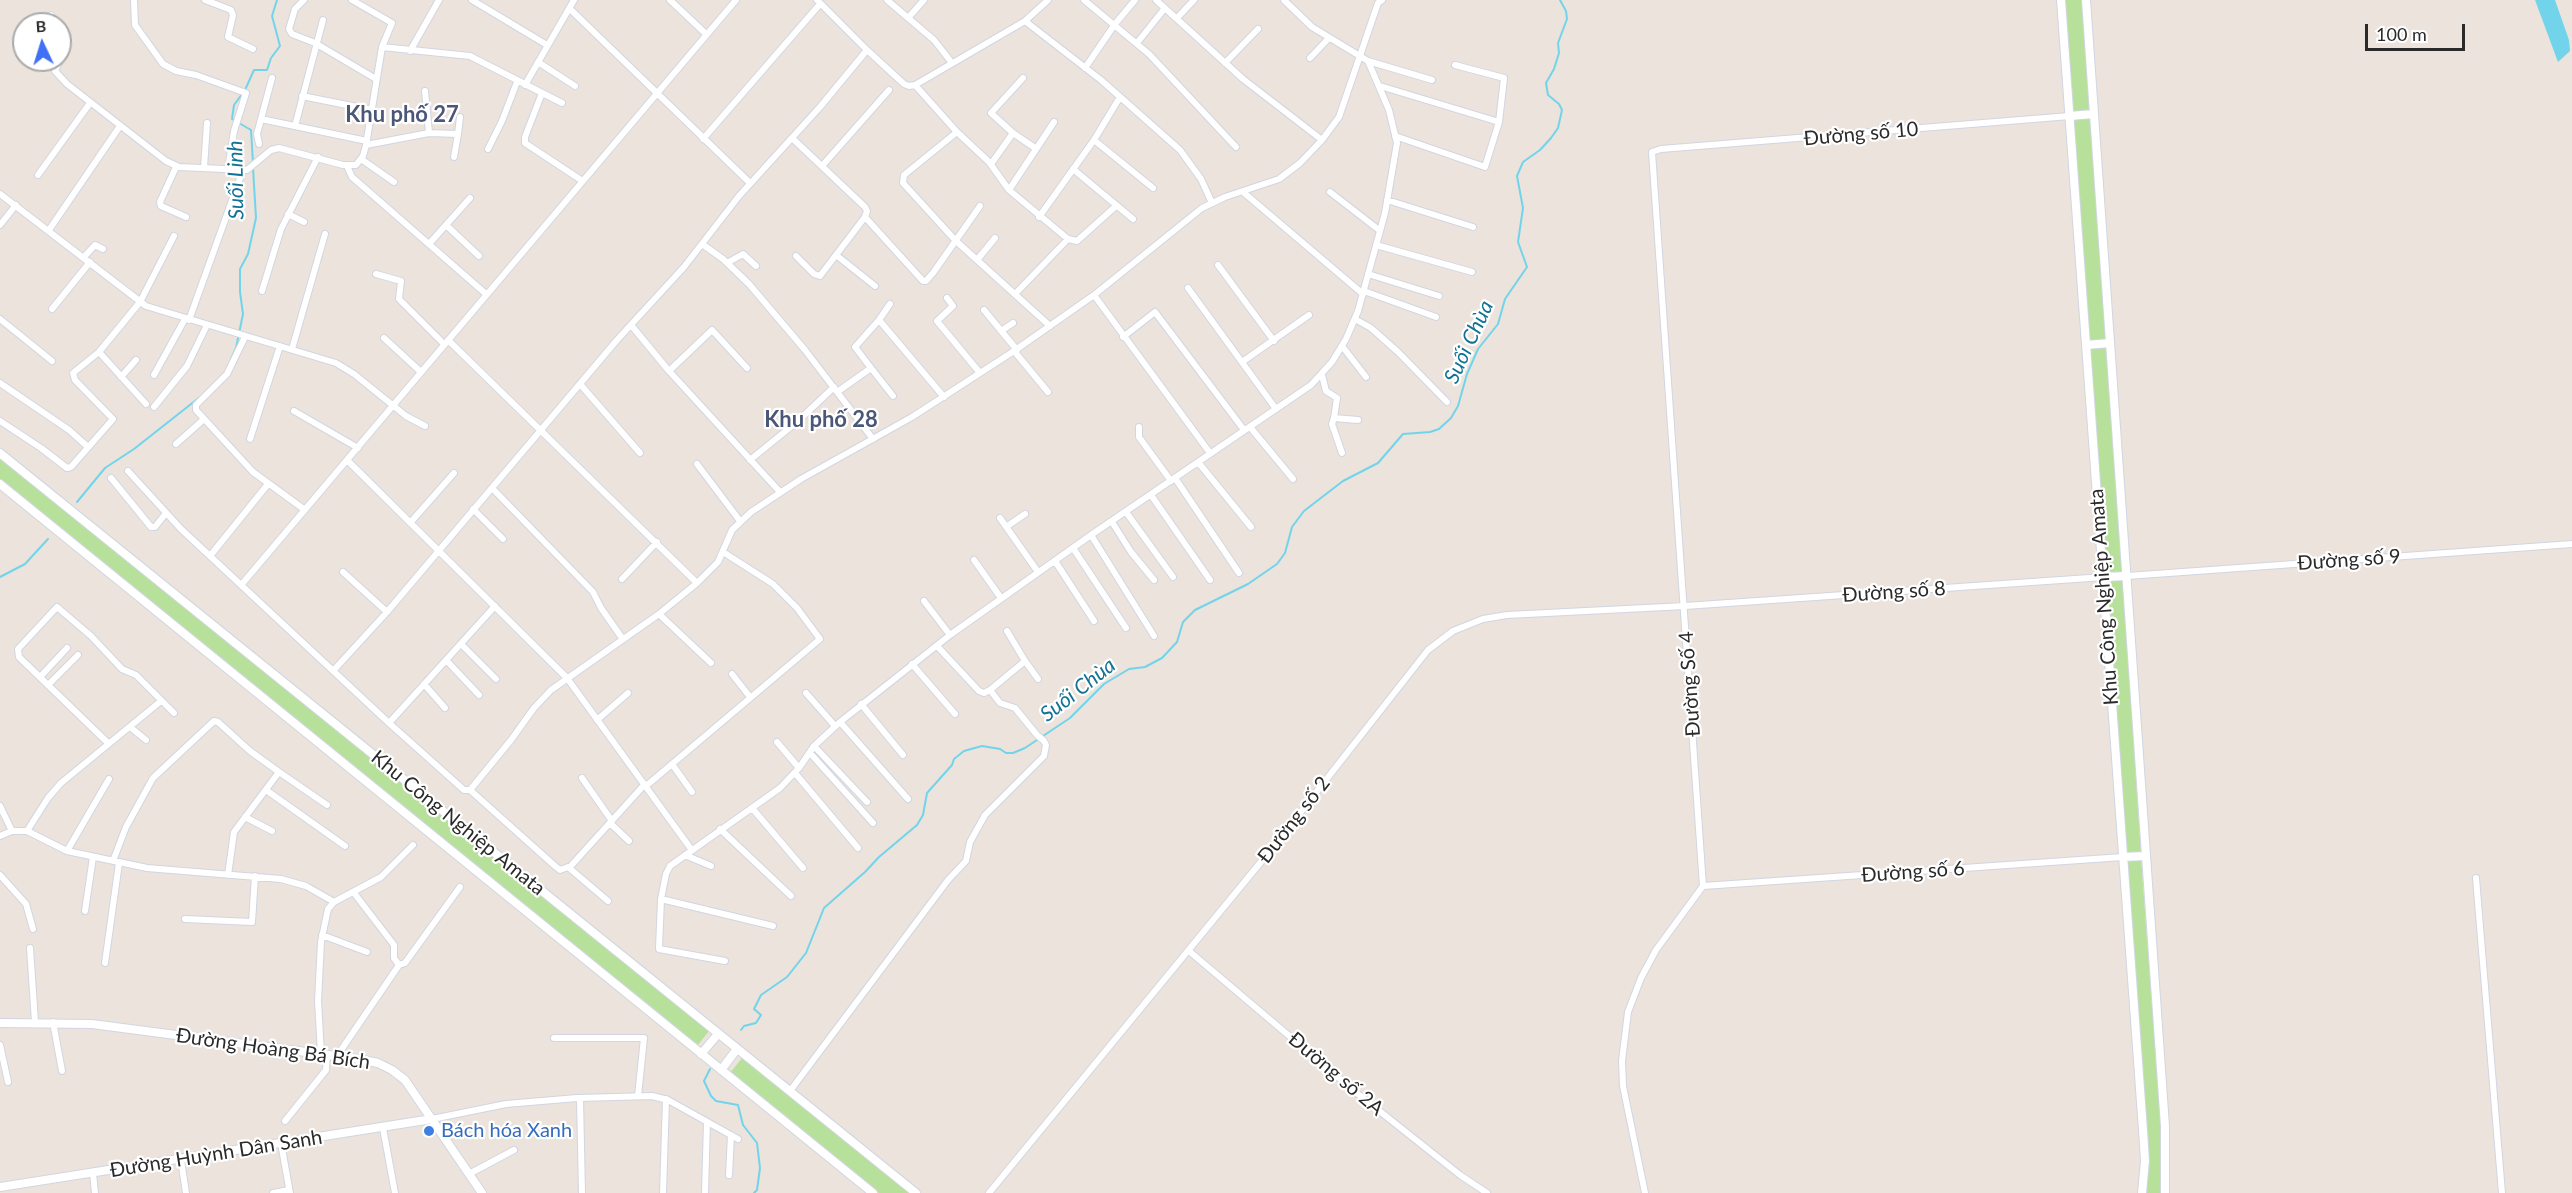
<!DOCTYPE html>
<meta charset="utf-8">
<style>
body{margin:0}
#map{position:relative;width:2572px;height:1193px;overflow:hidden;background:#ebe3dc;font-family:Lato,sans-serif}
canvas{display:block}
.north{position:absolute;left:12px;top:12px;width:60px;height:60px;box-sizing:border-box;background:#fff;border:2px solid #aaa;border-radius:50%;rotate:356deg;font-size:16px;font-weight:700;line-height:24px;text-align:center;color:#2a2a2a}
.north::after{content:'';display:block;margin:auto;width:21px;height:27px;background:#4070f4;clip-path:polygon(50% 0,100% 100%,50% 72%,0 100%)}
.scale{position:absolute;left:2365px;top:24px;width:100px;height:27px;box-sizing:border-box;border:3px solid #2a2a2a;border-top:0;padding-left:8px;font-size:18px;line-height:21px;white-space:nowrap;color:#2a2a2a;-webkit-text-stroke:4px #fff;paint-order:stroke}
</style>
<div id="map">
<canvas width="2572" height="1193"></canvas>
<div class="north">B</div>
<div class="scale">100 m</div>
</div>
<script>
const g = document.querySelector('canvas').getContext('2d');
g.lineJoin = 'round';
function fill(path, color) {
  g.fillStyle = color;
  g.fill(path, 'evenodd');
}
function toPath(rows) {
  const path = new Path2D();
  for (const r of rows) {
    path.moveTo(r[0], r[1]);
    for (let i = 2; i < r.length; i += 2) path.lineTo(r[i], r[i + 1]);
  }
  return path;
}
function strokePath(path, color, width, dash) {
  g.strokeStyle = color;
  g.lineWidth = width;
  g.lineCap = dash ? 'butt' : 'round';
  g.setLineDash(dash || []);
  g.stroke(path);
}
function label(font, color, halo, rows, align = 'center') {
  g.font = font + ' Lato,sans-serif';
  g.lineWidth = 4.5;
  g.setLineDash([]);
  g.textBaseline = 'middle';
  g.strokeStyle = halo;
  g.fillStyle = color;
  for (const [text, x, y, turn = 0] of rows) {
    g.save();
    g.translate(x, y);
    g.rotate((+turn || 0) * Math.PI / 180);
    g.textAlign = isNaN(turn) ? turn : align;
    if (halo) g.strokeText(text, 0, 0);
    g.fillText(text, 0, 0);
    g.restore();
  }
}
const green = toPath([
 [2065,0,2082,0,2090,112,2074,113],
 [2090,116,2106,341,2090,342,2074,118],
 [2106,345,2123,574,2107,575,2090,346],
 [0,457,77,519,709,1031,697,1046,0,479],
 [2123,578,2141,854,2126,854,2108,579],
 [2141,858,2161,1126,2162,1193,2146,1193,2148,1161,2147,1130,2126,859],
 [742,1058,910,1193,879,1193,730,1073]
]);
const water = toPath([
 [2535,0,2555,0,2569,40,2570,51,2558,62]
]);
const stream = toPath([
 [253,163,251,130,232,119,234,105,245,90,254,70,267,70,271,58,280,46,272,16,277,0],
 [231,359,236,348,243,314,240,292,240,269,248,254,256,218,253,168],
 [77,502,105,468,134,449,200,397],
 [0,577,25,564,48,539],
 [741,1030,744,1026,756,1023,761,1015,754,1009,761,995,787,977,806,953,824,908,865,872,879,857,917,825,923,815,927,793,952,765,954,759,964,751,982,746,1000,749,1006,753,1013,753,1025,748,1070,718,1104,684,1129,669,1145,667,1162,658,1177,642,1183,622,1195,610,1248,584,1277,564,1285,553,1292,527,1304,511,1343,481,1378,463,1403,434,1430,432,1439,429,1451,418,1458,406,1467,374,1478,349,1498,324,1505,299,1527,267,1518,242,1523,208,1517,176,1523,162,1540,150,1551,138,1558,128,1562,110,1559,104,1548,95,1546,83,1554,69,1559,53,1558,43,1567,19,1566,11,1560,0],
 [710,1069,704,1081,711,1096,716,1101,738,1105,743,1125,757,1143,760,1168,757,1190,754,1193]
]);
const minor = toPath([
 [134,0,135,25,163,64,176,71,196,75,246,93,234,131,228,169],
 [205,0,231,10,233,15,228,37,253,49],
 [304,0,295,9,289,29,292,34,315,43,376,79],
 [352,0,392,23,382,47],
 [472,0,547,45],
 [670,0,706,34],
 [817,0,867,50,904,84,909,86,915,85,1025,21,1048,0],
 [887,0,934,40,952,63],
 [1084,0,1149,54,1236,147],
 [1156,0,1243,79,1322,140],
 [570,9,750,183],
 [51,15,54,24],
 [908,18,924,0],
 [1177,18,1194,0],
 [1025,21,1101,80,1180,150,1201,179,1212,203],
 [60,33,67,45,60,59],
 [1137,43,1165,8],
 [410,51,439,0],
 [1310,58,1328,39],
 [60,60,55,71,67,84,166,161,179,167,247,170,271,150,279,148,343,165,356,165,363,156,366,145,382,47,470,56,562,103],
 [1368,61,1432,80],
 [538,62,575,86],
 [1225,63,1258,29],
 [1085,68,1115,24,1135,0],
 [525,85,574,0],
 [915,85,957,132,989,162,1009,190,1068,239,1077,241,1116,206],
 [1380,86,1499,122],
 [542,93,525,137,525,143,581,180],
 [302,96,372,110],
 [261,119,367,141],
 [295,126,323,20],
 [957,132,904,175,903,183,956,241,1050,326],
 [429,133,458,134,460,117],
 [1013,133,991,113,1023,78],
 [1395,136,1485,167,1499,122,1504,78,1455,65],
 [792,138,865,207,867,211,865,217,923,281,926,281,933,273,980,206],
 [703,139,820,4],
 [1094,140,1153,188],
 [259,144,257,134,272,78],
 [366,145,429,133,425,91],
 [488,149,502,121,517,82],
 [454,157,458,134],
 [361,159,394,182],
 [991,164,1013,133,1035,148],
 [347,166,352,177,486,294],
 [822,166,889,90],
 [176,167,160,202,161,206,186,217],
 [204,168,207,123],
 [1073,169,1133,219],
 [38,175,90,103],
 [1009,190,1054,122],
 [1243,192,1363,294],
 [1330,192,1379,230],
 [0,194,146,306,336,363,354,374,406,416,425,426],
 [1387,200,1473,227],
 [288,214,304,222],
 [1039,217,1094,140,1120,97],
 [0,225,16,205],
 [446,225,479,256],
 [49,230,120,126],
 [429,244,470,198],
 [702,244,723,259,749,284,805,350,873,439],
 [1376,245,1472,272],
 [836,255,875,286],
 [796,256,814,274,820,276,865,217],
 [84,257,95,245,103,249],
 [977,260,995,238],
 [727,263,743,254,756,266],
 [1218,265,1274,341],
 [376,274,401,281,399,299,444,344],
 [1368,274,1439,296],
 [1188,288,1276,409],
 [262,291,281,229,318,157],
 [1364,291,1436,317],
 [1015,294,1068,239],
 [1094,295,1210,453],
 [947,298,953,306,937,321,980,373],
 [52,309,90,262],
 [984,310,1017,350],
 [0,319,52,361],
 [1355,319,1371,328,1398,352,1447,402],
 [189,320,243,170],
 [879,320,944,397],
 [631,325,669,371,780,492],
 [1001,331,1013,323],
 [245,337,227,374,196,405,196,410,253,472,305,510],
 [1123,337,1155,312,1244,430],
 [384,338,421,372],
 [448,340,697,583],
 [1342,346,1366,377],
 [292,349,325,234],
 [1014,351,1048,392],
 [99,352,146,404],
 [1242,362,1309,315],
 [871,368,893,396],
 [669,371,712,330,747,368],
 [154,375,185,319],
 [1322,375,1326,391,1337,398,1334,418,1358,420],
 [121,377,136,360],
 [0,383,69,430,88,447],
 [580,384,640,453],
 [837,392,871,368,855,347,879,320,890,304],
 [154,407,187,366,207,325],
 [294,411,358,448],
 [1334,418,1332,424,1342,453],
 [0,421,41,448,67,468,71,467,113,419,75,380,73,373,99,352,140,302,174,236],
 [1139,427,1139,437,1171,481],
 [1250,427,1293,479],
 [250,439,280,346],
 [176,444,204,419],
 [750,460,798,421,834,387],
 [348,461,567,678,691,849],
 [1198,462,1251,527],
 [697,464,740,521],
 [128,471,181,529,389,723,495,606],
 [111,478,151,527,155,527,166,513],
 [1175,478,1239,573],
 [492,488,593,592,601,608,622,638],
 [1151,495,1210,580],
 [473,509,503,539],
 [1126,512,1173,577],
 [1000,518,1038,572],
 [1112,522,1131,552,1154,580],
 [410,523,454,473],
 [1006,527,1025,514],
 [1091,535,1154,636],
 [1073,548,1126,628],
 [210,556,268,484],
 [974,560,1001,598],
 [1055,561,1094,621],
 [343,572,387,612],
 [2127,576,2572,544],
 [622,579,657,542],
 [242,584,736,0],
 [924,601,950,635],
 [659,614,711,663],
 [461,644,496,679],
 [446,660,479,695],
 [1025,661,1038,679],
 [912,664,955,714],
 [333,671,387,612,617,340,684,267,739,196,820,107,867,50],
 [732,674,750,697],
 [40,677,67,648],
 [424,684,445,708],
 [48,685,78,655],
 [990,690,1025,661,1007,631],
 [806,693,835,726],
 [861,704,903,755],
 [597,720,628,693],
 [840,722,908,799],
 [389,723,464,790,470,790,511,740,534,708,551,690,659,614,697,583,718,562,732,530,751,512,801,479,912,417,1014,351,1094,295,1202,208,1225,197,1279,179,1300,163,1322,140,1339,117,1378,3,1382,0],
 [130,727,146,740],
 [777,742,799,768],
 [108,743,19,657,18,649,57,607,91,636,122,669,136,675,174,713],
 [814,746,867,802],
 [810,753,873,823],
 [672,764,692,792],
 [279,772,327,805],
 [795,773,858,848],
 [582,778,612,821],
 [646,786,820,639,797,608,773,584,723,552],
 [266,790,345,846],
 [470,790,555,866,560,870,568,867,608,901],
 [0,806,12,831],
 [752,808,803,868],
 [245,817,272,831],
 [610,823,629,841],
 [720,829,791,896],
 [27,831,48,798,61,783,161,701],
 [0,836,12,831,27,831,67,851,147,868,281,879,306,886,334,902],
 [67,851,109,779],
 [685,855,711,866],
 [113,861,126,827,153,778,214,721,218,722,250,751,279,772,234,832,228,875],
 [569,868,645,784],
 [0,875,26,904,33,929],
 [2476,878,2502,1193],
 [1703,886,2123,857],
 [354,893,394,945,394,958,399,965],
 [661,899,773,926],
 [85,911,93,857],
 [185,919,252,922,255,876],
 [322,935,367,952],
 [30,948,35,1022],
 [1189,951,1353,1090,1460,1175,1487,1193],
 [725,961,659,949,661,899,666,874,670,866,780,788,799,768,814,746,840,722,950,635,1091,535,1311,385,1332,362,1346,339,1358,311,1385,213,1397,143,1389,110,1368,61,1312,27,1284,0],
 [105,963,119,863],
 [53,1022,62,1071],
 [554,1038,644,1038,638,1096],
 [0,1045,8,1082],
 [321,1054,318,1001,321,942,328,909,334,902,381,877,413,845],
 [337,1056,399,965,405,963,460,887],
 [790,1091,948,880,966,861,970,842,985,815,1044,756,1046,745,1044,741,1037,735,1015,708,1000,703,990,690,984,693,979,691,937,646],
 [580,1098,582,1193],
 [432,1119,506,1104,577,1098,652,1096,668,1100,738,1139],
 [285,1121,326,1070,327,1055],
 [383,1128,395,1193],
 [281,1143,290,1193],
 [181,1160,186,1193],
 [93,1173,95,1193],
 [469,1174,514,1150],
 [729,1175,731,1135],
 [273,1193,289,1190],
 [663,1193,666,1099],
 [705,1193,707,1122],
 [989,1193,1274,846,1428,650,1453,631,1483,619,1507,615,1685,606,2104,577],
 [1645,1193,1623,1086,1622,1061,1628,1012,1641,978,1656,950,1703,886,1652,152,1661,149,2070,116]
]);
const tertiary = toPath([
 [2061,0,2143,1130,2145,1161,2142,1193],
 [2086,0,2165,1126,2165,1193],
 [2070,116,2093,114],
 [2086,345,2110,343],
 [0,453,916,1193],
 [0,484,873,1193],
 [2104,577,2127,576],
 [2123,857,2145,856],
 [0,1023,92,1024,359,1059,378,1063,392,1070,405,1080,482,1193],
 [701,1054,718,1034],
 [721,1070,737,1049],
 [0,1187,432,1119]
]);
const markers = [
 [429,1131,6,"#3f7fe0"]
];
const streetNames = [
 ["Đường số 10",1861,134,-5],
 ["Đường số 9",2349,560,-4],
 ["Đường số 8",1894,592,-4],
 ["Khu Công Nghiệp Amata",2104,597,-94],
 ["Đường Số 4",1690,684,-94],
 ["Đường số 2",1294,820,-52],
 ["Khu Công Nghiệp Amata",458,823,39],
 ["Đường số 6",1913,872,-4],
 ["Đường Hoàng Bá Bích",273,1049,8],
 ["Đường số 2A",1336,1074,40],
 ["Đường Huỳnh Dân Sanh",216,1154,-9]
];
const shopNames = [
 ["Bách hóa Xanh",441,1131]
];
const waterNames = [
 ["Suối Linh",236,180,-91],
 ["Suối Chùa",1469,342,-65],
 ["Suối Chùa",1078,690,-38]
];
const quarterNames = [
 ["Khu phố 27",402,115],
 ["Khu phố 28",821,420]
];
fill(green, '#b7e09a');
fill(water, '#72d4ea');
strokePath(stream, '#72d4ea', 2);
strokePath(minor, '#d1d6e2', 8);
strokePath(tertiary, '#d1d6e2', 10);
strokePath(minor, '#fff', 6);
strokePath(tertiary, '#fff', 8);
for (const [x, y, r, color] of markers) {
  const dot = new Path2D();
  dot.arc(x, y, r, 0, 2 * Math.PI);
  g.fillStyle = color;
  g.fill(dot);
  strokePath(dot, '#fff', 2);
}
label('20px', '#2a2a2a', '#fff', streetNames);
label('20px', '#366cbe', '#fff', shopNames, 'left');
label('italic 21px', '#117296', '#fff', waterNames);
label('bold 22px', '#4b5779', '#fff', quarterNames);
</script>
